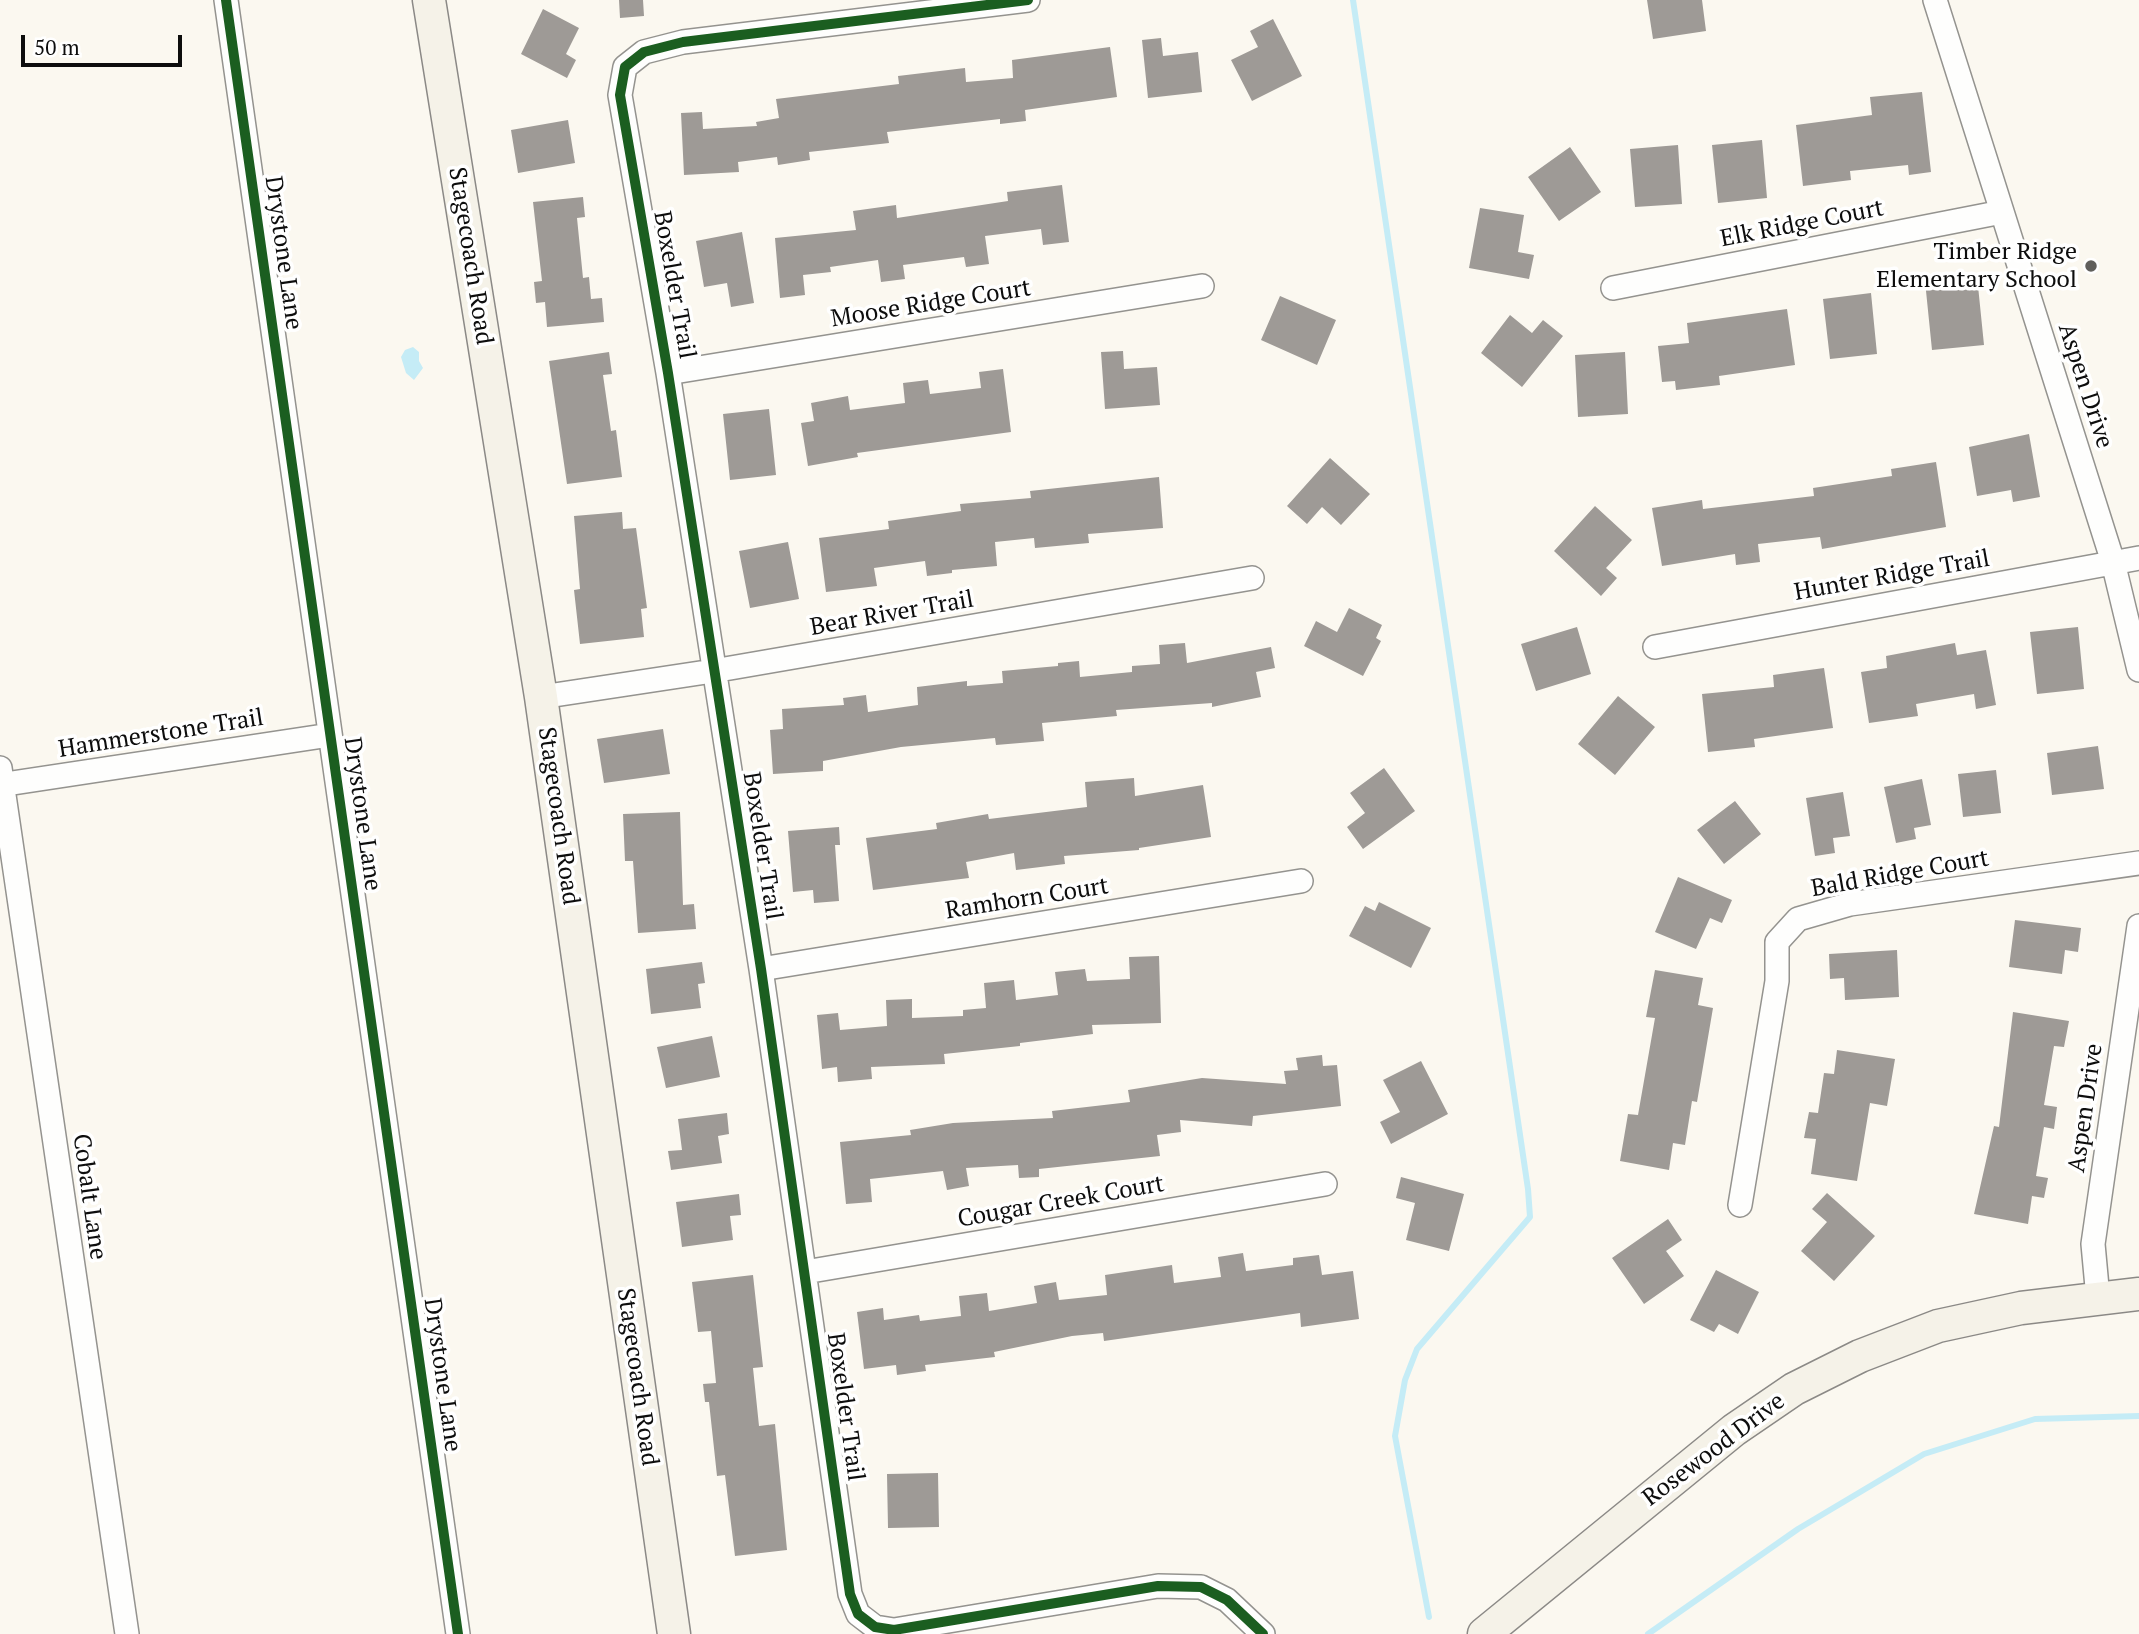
<!DOCTYPE html>
<style>
body{margin:0}
#map{position:relative;width:2139px;height:1634px;overflow:hidden;background:#fbf8f0;font-family:"PT Serif",serif}
canvas{display:block}
.scale{position:absolute;left:21px;top:35px;width:161px;height:32px;box-sizing:border-box;border:4px solid #0d0d0d;border-top:0;padding-left:9px;font-size:21px;line-height:24px;white-space:nowrap;color:#0d0d0d;-webkit-text-stroke:5px #fff;paint-order:stroke}
</style>
<div id="map">
<canvas width="2139" height="1634"></canvas>
<div class="scale">50 m</div>
</div>
<script>
const g = document.querySelector('canvas').getContext('2d');
g.lineJoin = 'round';
function fill(path, color) {
  g.fillStyle = color;
  g.fill(path, 'evenodd');
}
function toPath(rows) {
  const path = new Path2D();
  for (const r of rows) {
    path.moveTo(r[0], r[1]);
    for (let i = 2; i < r.length; i += 2) path.lineTo(r[i], r[i + 1]);
  }
  return path;
}
function strokePath(path, color, width, dash) {
  g.strokeStyle = color;
  g.lineWidth = width;
  g.lineCap = dash ? 'butt' : 'round';
  g.setLineDash(dash || []);
  g.stroke(path);
}
function label(font, color, halo, rows, align = 'center') {
  g.font = font + ' "PT Serif",serif';
  g.lineWidth = 7;
  g.setLineDash([]);
  g.textBaseline = 'middle';
  g.strokeStyle = halo;
  g.fillStyle = color;
  for (const [text, x, y, turn = 0] of rows) {
    g.save();
    g.translate(x, y);
    g.rotate((+turn || 0) * Math.PI / 180);
    g.textAlign = isNaN(turn) ? turn : align;
    if (halo) g.strokeText(text, 0, 0);
    g.fillText(text, 0, 0);
    g.restore();
  }
}
const water = toPath([
 [413,347,419,352,419,361,423,368,414,380,406,373,401,357,405,350]
]);
const stream = toPath([
 [1353,0,1528,1189,1530,1217,1417,1349,1405,1380,1395,1436,1429,1617],
 [1648,1634,1798,1529,1924,1454,2035,1419,2139,1416]
]);
const building = toPath([
 [619,0,643,0,644,16,620,18],
 [1647,0,1702,0,1706,31,1653,39],
 [543,9,579,28,566,54,576,60,567,78,521,54],
 [1273,19,1302,76,1252,101,1231,60,1258,47,1250,31],
 [1161,38,1163,56,1198,52,1202,92,1148,98,1142,40],
 [1110,47,1117,97,1025,110,1026,121,1000,124,1000,119,887,132,889,143,809,152,810,160,778,165,777,157,738,162,739,172,684,175,681,113,702,112,703,129,757,126,756,122,779,118,776,99,899,84,898,76,965,68,966,82,1013,78,1012,60],
 [1922,92,1931,172,1909,175,1908,165,1850,171,1851,180,1803,186,1796,125,1872,115,1870,97],
 [568,120,575,163,518,173,511,130],
 [1762,140,1767,198,1718,203,1712,145],
 [1678,145,1682,204,1635,207,1630,149],
 [1570,147,1601,192,1559,221,1528,177],
 [1062,185,1069,242,1043,245,1041,229,985,236,989,264,966,267,964,257,903,265,905,279,881,282,878,260,830,267,831,272,803,275,805,295,780,298,775,238,856,230,853,211,896,205,897,218,1008,201,1007,192],
 [583,197,585,217,577,218,583,278,589,277,591,299,602,298,604,322,547,327,545,302,536,303,534,282,542,281,533,202],
 [1480,208,1524,215,1518,252,1534,255,1529,279,1469,268],
 [742,232,754,303,731,307,727,283,704,287,696,241],
 [1977,276,1984,345,1932,350,1925,281],
 [1871,293,1877,354,1830,359,1823,299],
 [1280,296,1336,320,1317,365,1261,340],
 [1787,309,1795,365,1719,376,1720,385,1676,390,1675,381,1662,382,1658,346,1689,343,1687,323],
 [1510,315,1532,333,1543,320,1563,336,1522,387,1481,353],
 [1123,351,1124,369,1157,367,1160,405,1105,409,1101,352],
 [609,352,612,374,603,375,611,431,616,430,622,477,567,484,549,361],
 [1625,352,1628,414,1578,417,1575,355],
 [1003,369,1011,432,857,453,858,457,808,466,801,423,814,421,811,403,848,396,850,410,905,403,903,383,928,380,930,394,981,388,979,372],
 [769,409,776,475,730,480,723,414],
 [2029,434,2040,497,2013,502,2011,490,1977,496,1969,447],
 [1330,458,1370,494,1341,525,1322,507,1307,524,1287,506],
 [1936,462,1946,527,1822,549,1820,537,1758,544,1760,562,1736,565,1735,554,1662,566,1652,508,1702,500,1703,509,1814,496,1813,488,1892,476,1891,469],
 [1159,477,1163,528,1088,534,1089,543,1035,548,1034,538,995,542,997,566,952,570,952,573,927,576,925,561,874,568,877,586,826,592,819,538,889,529,888,521,961,511,960,504,1031,498,1030,491],
 [1595,506,1632,540,1606,568,1617,578,1601,596,1554,551],
 [622,512,623,529,636,528,647,608,641,609,644,637,580,644,574,590,580,589,574,516],
 [788,542,799,599,750,608,739,551],
 [1349,608,1382,625,1376,638,1381,641,1363,676,1304,646,1316,621,1337,632],
 [1577,627,1591,674,1536,691,1521,644],
 [2078,627,2084,689,2037,694,2030,632],
 [1185,643,1187,663,1271,647,1275,668,1256,672,1261,697,1212,707,1212,703,1116,710,1117,716,1042,723,1044,741,996,745,995,738,901,747,823,761,823,771,773,774,770,730,783,729,782,709,844,705,843,698,866,695,868,712,918,705,917,687,967,681,967,686,1003,683,1002,671,1058,666,1058,663,1079,661,1080,677,1132,672,1132,666,1160,664,1159,645],
 [1955,643,1957,655,1986,650,1996,705,1976,709,1974,694,1916,704,1918,716,1869,723,1861,672,1887,668,1886,656],
 [1824,668,1833,728,1754,739,1755,747,1708,752,1702,694,1774,687,1773,675],
 [1618,696,1655,727,1615,775,1578,744],
 [663,729,670,774,604,783,597,739],
 [2098,746,2104,789,2052,795,2047,753],
 [1384,768,1415,811,1363,849,1347,827,1365,813,1350,793],
 [1996,770,2001,813,1963,817,1958,774],
 [1134,778,1135,796,1203,785,1211,837,1139,848,1139,850,1064,856,1065,864,1016,870,1014,853,966,862,969,878,873,890,866,838,937,829,936,823,988,814,989,819,1087,807,1085,782],
 [1922,779,1931,825,1914,828,1916,839,1896,843,1884,787],
 [1843,792,1850,836,1833,838,1835,853,1815,856,1806,798],
 [1735,801,1761,834,1724,864,1697,830],
 [680,812,683,905,694,904,696,929,638,933,633,861,625,861,623,814],
 [839,827,840,845,835,845,839,901,814,903,813,890,793,892,788,831],
 [1678,877,1732,900,1722,923,1710,918,1696,949,1655,932],
 [1379,902,1431,928,1411,968,1349,936,1365,906,1375,911],
 [2015,920,2081,928,2078,952,2065,950,2062,974,2009,967],
 [1897,950,1899,997,1845,1000,1844,978,1830,979,1829,954],
 [1159,956,1161,1023,1092,1025,1093,1034,1020,1043,1020,1046,944,1054,945,1064,871,1067,872,1079,838,1082,837,1067,822,1069,817,1015,838,1013,840,1030,887,1026,886,1000,912,999,912,1018,963,1016,963,1010,986,1008,984,983,1014,980,1016,1000,1058,995,1055,972,1085,969,1087,981,1130,979,1129,957],
 [702,962,705,983,698,984,701,1008,651,1014,646,969],
 [1655,970,1703,978,1698,1005,1713,1008,1697,1102,1692,1101,1685,1145,1673,1143,1669,1170,1620,1161,1628,1114,1638,1115,1655,1018,1646,1017],
 [2013,1012,2069,1021,2064,1047,2054,1046,2044,1105,2057,1107,2054,1129,2044,1127,2036,1176,2048,1178,2044,1198,2032,1196,2028,1224,1974,1214,1994,1126,1999,1127],
 [712,1036,720,1077,666,1088,657,1047],
 [1837,1050,1895,1059,1887,1106,1870,1103,1857,1181,1811,1174,1816,1139,1804,1138,1809,1112,1818,1113,1824,1073,1834,1074],
 [1322,1055,1323,1066,1337,1065,1341,1106,1253,1116,1252,1126,1180,1120,1181,1132,1157,1135,1160,1156,1039,1169,1039,1177,1019,1178,1018,1165,966,1168,969,1186,947,1190,943,1171,870,1179,872,1202,846,1204,840,1142,911,1135,910,1130,953,1123,1053,1118,1052,1111,1130,1102,1128,1090,1202,1078,1286,1084,1284,1071,1298,1070,1296,1058],
 [1421,1061,1448,1114,1391,1144,1380,1122,1400,1112,1383,1080],
 [727,1113,729,1134,718,1136,722,1163,671,1170,668,1151,682,1150,678,1119],
 [1401,1177,1464,1194,1449,1251,1406,1240,1415,1203,1396,1198],
 [1827,1193,1875,1236,1834,1281,1801,1251,1827,1222,1812,1209],
 [739,1194,741,1215,730,1216,733,1240,682,1247,676,1202],
 [1668,1219,1682,1240,1666,1251,1684,1276,1644,1304,1612,1258],
 [1243,1253,1246,1271,1293,1265,1293,1258,1319,1255,1322,1275,1353,1271,1359,1319,1301,1327,1300,1313,1104,1341,1103,1333,1072,1336,994,1352,995,1357,925,1365,926,1371,897,1375,896,1365,864,1369,857,1312,883,1308,884,1320,919,1315,920,1321,961,1316,959,1296,987,1293,989,1311,1037,1303,1034,1286,1056,1282,1059,1300,1107,1295,1105,1275,1172,1265,1174,1283,1221,1277,1218,1257],
 [1716,1270,1759,1292,1738,1334,1719,1324,1714,1332,1690,1320],
 [753,1275,763,1367,753,1368,759,1426,775,1424,787,1550,735,1556,725,1475,717,1476,709,1402,705,1402,703,1384,716,1383,711,1331,698,1332,692,1282],
 [938,1473,939,1527,888,1528,887,1474]
]);
const street = toPath([
 [226,0,458,1634],
 [1028,0,683,42,644,52,625,67,620,95,668,373,761,969,850,1594,858,1614,875,1627,894,1630,1158,1586,1201,1587,1227,1600,1263,1634],
 [1935,0,2113,562,2139,670],
 [1613,288,2002,212],
 [668,373,1202,286],
 [1655,647,2139,558],
 [541,697,713,671,1252,578],
 [0,768,127,1634],
 [0,785,330,735],
 [761,969,1301,881],
 [1740,1205,1777,981,1777,942,1798,919,1850,904,2139,863],
 [805,1272,1325,1184],
 [2098,1298,2093,1244,2139,926]
]);
const secondary = toPath([
 [429,0,541,697,674,1634],
 [1484,1634,1734,1430,1794,1389,1860,1356,1938,1326,2021,1308,2139,1294]
]);
const cycleway = toPath([
 [226,0,458,1634],
 [1028,0,683,42,644,52,625,67,620,95,668,373,761,969,850,1594,858,1614,875,1627,894,1630,1158,1586,1201,1587,1227,1600,1263,1634]
]);
const markers = [
 [2091,266,7,"#605f5c"]
];
const streetNames = [
 ["Elk Ridge Court",1802,224,-11],
 ["Drystone Lane",283,253,82],
 ["Stagecoach Road",470,256,81],
 ["Boxelder Trail",674,285,80],
 ["Moose Ridge Court",931,304,-9],
 ["Aspen Drive",2085,386,72],
 ["Hunter Ridge Trail",1892,576,-10],
 ["Bear River Trail",892,614,-10],
 ["Hammerstone Trail",161,734,-9],
 ["Drystone Lane",362,814,82],
 ["Stagecoach Road",558,816,82],
 ["Boxelder Trail",762,846,81],
 ["Bald Ridge Court",1900,874,-10],
 ["Ramhorn Court",1027,899,-9],
 ["Aspen Drive",2086,1108,-82],
 ["Cobalt Lane",89,1197,82],
 ["Cougar Creek Court",1061,1202,-10],
 ["Drystone Lane",442,1375,82],
 ["Stagecoach Road",637,1377,82],
 ["Boxelder Trail",845,1407,82],
 ["Rosewood Drive",1714,1450,-37]
];
const poiNames = [
 ["Timber Ridge",2077,252],
 ["Elementary School",2077,280]
];
fill(water, '#c5ecf6');
strokePath(stream, '#c5ecf6', 6);
fill(building, '#9e9a96');
strokePath(street, '#94938f', 26);
strokePath(secondary, '#8b8986', 35);
strokePath(street, '#fefefd', 23);
strokePath(secondary, '#f5f2e8', 32);
strokePath(cycleway, '#1b5e20', 10);
for (const [x, y, r, color] of markers) {
  const dot = new Path2D();
  dot.arc(x, y, r, 0, 2 * Math.PI);
  g.fillStyle = color;
  g.fill(dot);
  strokePath(dot, '#fff', 2.5);
}
label('24px', '#0d0d0d', '#fff', streetNames);
label('24px', '#0d0d0d', '#fff', poiNames, 'right');
</script>
